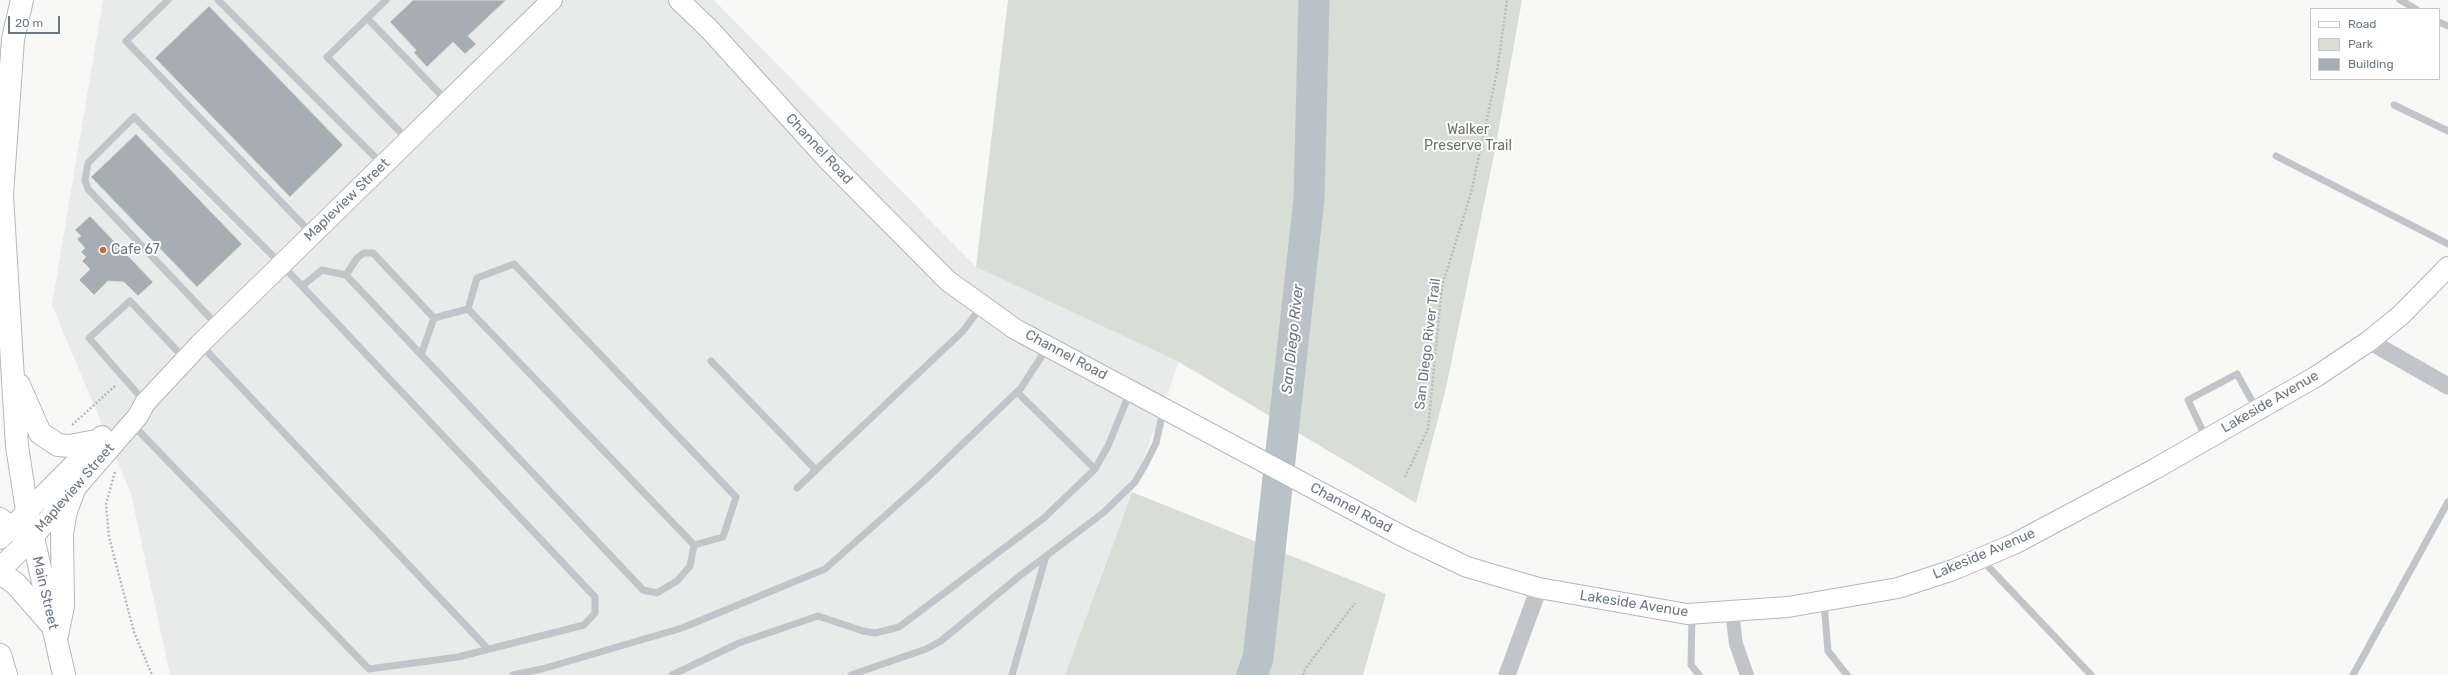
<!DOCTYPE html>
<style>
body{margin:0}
#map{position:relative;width:2448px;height:675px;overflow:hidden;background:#f8f9f7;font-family:Rubik,sans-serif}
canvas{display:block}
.legend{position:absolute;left:2310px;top:8px;width:130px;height:72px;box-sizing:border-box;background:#fff;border:1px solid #c4c9ce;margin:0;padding:5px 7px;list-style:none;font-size:12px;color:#6b7884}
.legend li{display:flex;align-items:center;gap:8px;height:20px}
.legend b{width:20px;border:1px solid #c4c9ce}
.scale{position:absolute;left:8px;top:16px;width:52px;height:18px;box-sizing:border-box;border:2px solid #6b7884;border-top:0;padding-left:5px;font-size:12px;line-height:14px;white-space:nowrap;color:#6b7884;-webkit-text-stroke:3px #fff;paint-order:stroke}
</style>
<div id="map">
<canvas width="2448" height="675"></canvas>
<ul class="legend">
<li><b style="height:5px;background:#fff"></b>Road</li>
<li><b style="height:11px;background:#d8ddd6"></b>Park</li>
<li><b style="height:11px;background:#a6adb3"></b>Building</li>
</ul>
<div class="scale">20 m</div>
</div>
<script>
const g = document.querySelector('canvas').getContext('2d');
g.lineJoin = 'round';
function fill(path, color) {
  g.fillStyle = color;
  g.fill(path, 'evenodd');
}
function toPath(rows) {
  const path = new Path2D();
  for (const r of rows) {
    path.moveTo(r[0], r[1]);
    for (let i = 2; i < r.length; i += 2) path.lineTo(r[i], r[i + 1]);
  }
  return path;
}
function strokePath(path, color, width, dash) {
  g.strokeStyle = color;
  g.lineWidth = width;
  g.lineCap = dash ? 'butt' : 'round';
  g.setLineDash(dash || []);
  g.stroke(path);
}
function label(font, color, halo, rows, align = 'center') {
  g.font = font + ' Rubik,sans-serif';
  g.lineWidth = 4;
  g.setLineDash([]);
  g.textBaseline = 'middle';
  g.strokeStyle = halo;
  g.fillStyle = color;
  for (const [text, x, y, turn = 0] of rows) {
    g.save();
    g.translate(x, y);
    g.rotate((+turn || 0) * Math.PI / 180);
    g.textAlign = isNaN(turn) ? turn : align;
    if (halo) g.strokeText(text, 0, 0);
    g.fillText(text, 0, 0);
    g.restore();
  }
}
const built = toPath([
 [103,0,714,0,976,267,1179,362,1065,675,170,675,131,494,52,305]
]);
const green = toPath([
 [1008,0,1522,0,1495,150,1446,388,1416,503,1179,362,976,267],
 [1132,492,1386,594,1363,675,1065,675]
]);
const river = toPath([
 [1252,675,1258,658,1309,199,1314,0]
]);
const building = toPath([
 [413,0,506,0,468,36,476,44,465,54,453,42,427,67,414,53,416,50,390,22,413,0],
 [209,6,343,145,290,197,155,58,209,6],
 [136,134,242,244,197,287,91,177,136,134],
 [90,216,153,282,138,296,124,282,108,281,94,295,79,280,90,269,82,261,86,257,81,252,85,248,77,239,81,236,75,230,90,216]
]);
const path = toPath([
 [72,425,116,385],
 [115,472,106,504,109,537,134,632,152,675],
 [1405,477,1428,429,1442,286,1471,193,1497,72,1507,0],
 [1303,675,1305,669,1355,603]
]);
const service = toPath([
 [168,0,126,41,311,233],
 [218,0,382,164],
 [386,0,327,57,408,140],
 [2400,0,2416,9],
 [367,18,446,100],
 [2439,22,2448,26],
 [2394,105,2448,131],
 [2276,156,2448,244],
 [346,275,357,258,364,253,373,253,434,318],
 [302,286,322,270,346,275,643,590,657,593,677,581,690,566,694,545,468,309,434,318,421,355],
 [468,309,477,278,514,264,736,497,723,537,694,545],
 [201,345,488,649],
 [711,361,816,470],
 [1017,392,1095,469,1108,446,1130,392],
 [144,401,89,338,130,301,184,358],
 [132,424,369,669,458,657,584,625,595,613,595,597,282,265,134,117,88,163,85,180,88,189,217,325],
 [2206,438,2188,400,2237,374,2256,408],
 [797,488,963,331,981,307],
 [1982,560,2091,675],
 [1824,603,1828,651,1847,675],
 [1692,616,1691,665,1699,675],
 [513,675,542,669,682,628,825,569,925,480,1021,388,1047,348],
 [672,675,739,643,818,616,863,631,875,633,899,627,1044,518,1095,469],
 [851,675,926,649,941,641,1017,578,1103,513,1135,482,1145,465,1156,443,1163,411],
 [1012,675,1046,556],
 [2353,675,2448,502]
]);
const minor = toPath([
 [1732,611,1736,644,1747,675]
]);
const tertiary = toPath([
 [2369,341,2448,386],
 [1507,675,1539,588]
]);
const secondary = toPath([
 [679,0,711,31,828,160,948,281,1015,329,1404,537,1467,567,1539,588,1687,614,1788,607,1898,588,1953,570,2014,544,2153,470,2317,376,2369,341,2401,315,2448,267],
 [33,537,138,416,145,403,200,344,552,0],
 [0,539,102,436]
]);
const primary = toPath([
 [27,511,64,675],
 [0,569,33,537],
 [0,573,15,583,49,622],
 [57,635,63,606,62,533,66,511,75,487],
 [0,655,6,675]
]);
const motorway = toPath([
 [22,0,13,39,2,195,17,446,27,511],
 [19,385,40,433,58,445,70,446,96,441],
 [0,519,11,528,33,537]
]);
const markers = [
 [103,250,4,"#cf6641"]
];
const parkNames = [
 ["Walker",1468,130],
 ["Preserve Trail",1468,146]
];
const streetNames = [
 ["Channel Road",819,149,47],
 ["Mapleview Street",347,200,-44],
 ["San Diego River Trail",1428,344,-83],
 ["Channel Road",1066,355,28],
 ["Lakeside Avenue",2270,402,-30],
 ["Mapleview Street",75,488,-49],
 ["Channel Road",1351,508,28],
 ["Lakeside Avenue",1984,554,-23],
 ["Main Street",45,593,77],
 ["Lakeside Avenue",1634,604,9]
];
const poiNames = [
 ["Cafe 67",111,250]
];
const waterNames = [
 ["San Diego River",1293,339,-84]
];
fill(built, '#e9eaea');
fill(green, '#d8ddd6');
strokePath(river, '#b9c2c7', 31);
fill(building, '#a6adb3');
strokePath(building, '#dadad9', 1);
strokePath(secondary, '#b3b8bc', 22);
strokePath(primary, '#b4b8bc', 24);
strokePath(motorway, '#b4b8bb', 24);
strokePath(path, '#b9bcbe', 2.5, [2, 2]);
strokePath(service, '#c1c4c8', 7);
strokePath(minor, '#c1c4c8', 14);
strokePath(tertiary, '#c1c4c8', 17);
strokePath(secondary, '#fff', 20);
strokePath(primary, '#fff', 22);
strokePath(motorway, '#fff', 22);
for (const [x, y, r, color] of markers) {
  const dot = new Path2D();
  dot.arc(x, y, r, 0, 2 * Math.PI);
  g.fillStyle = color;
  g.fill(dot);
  strokePath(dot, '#fff', 1.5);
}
label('14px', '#677765', '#fff', parkNames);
label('14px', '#6b7884', '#fff', streetNames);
label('14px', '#6b7884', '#fff', poiNames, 'left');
label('italic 15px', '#67777f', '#fff', waterNames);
</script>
